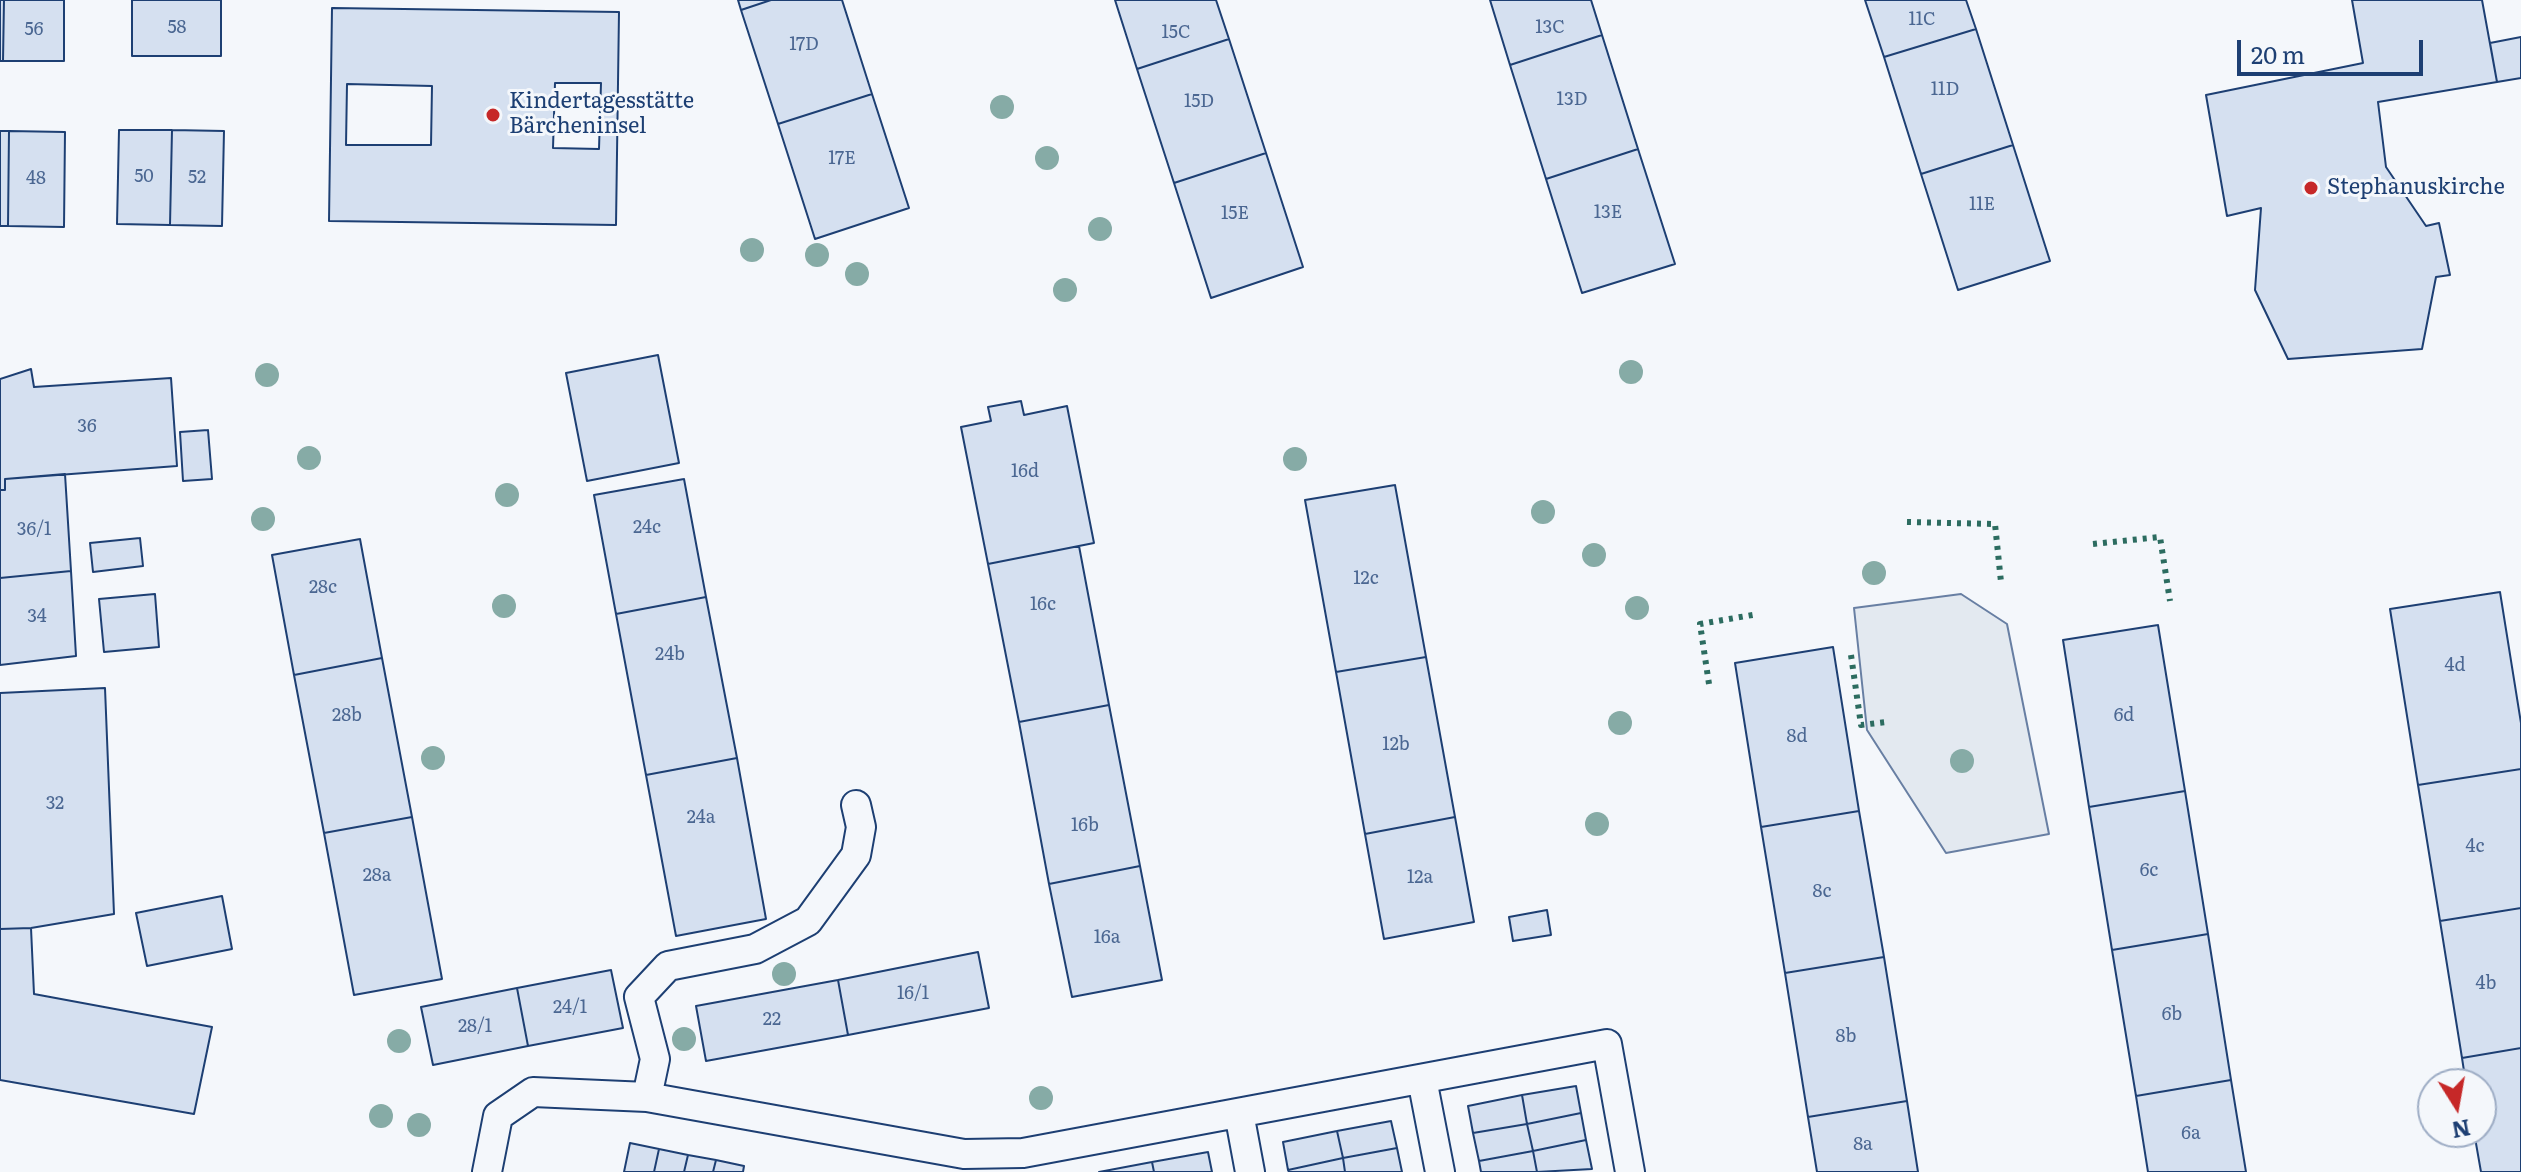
<!DOCTYPE html>
<meta charset="utf-8">
<style>
body{margin:0}
#map{position:relative;width:2521px;height:1172px;overflow:hidden;background:#f4f7fb;font-family:Literata,serif}
canvas{display:block}
.north{position:absolute;left:2417px;top:1068px;width:80px;height:80px;box-sizing:border-box;background:#f4f7fb;border:2px solid #9eadc5;border-radius:50%;rotate:169deg;font-size:22px;font-weight:700;line-height:32px;text-align:center;color:#1d3f73}
.north::after{content:'';display:block;margin:auto;width:28px;height:36px;background:#c62828;clip-path:polygon(50% 0,100% 100%,50% 72%,0 100%)}
.scale{position:absolute;left:2237px;top:40px;width:186px;height:36px;box-sizing:border-box;border:4px solid #1d3f73;border-top:0;padding-left:10px;font-size:24px;line-height:28px;white-space:nowrap;color:#1d3f73;-webkit-text-stroke:6px #f4f7fb;paint-order:stroke}
</style>
<div id="map">
<canvas width="2521" height="1172"></canvas>
<div class="north">N</div>
<div class="scale">20 m</div>
</div>
<script>
const g = document.querySelector('canvas').getContext('2d');
g.lineJoin = 'round';
function fill(path, color) {
  g.fillStyle = color;
  g.fill(path, 'evenodd');
}
function toPath(rows) {
  const path = new Path2D();
  for (const r of rows) {
    path.moveTo(r[0], r[1]);
    for (let i = 2; i < r.length; i += 2) path.lineTo(r[i], r[i + 1]);
  }
  return path;
}
function strokePath(path, color, width, dash) {
  g.strokeStyle = color;
  g.lineWidth = width;
  g.lineCap = dash ? 'butt' : 'round';
  g.setLineDash(dash || []);
  g.stroke(path);
}
function label(font, color, halo, rows, align = 'center') {
  g.font = font + ' Literata,serif';
  g.lineWidth = 6;
  g.setLineDash([]);
  g.textBaseline = 'middle';
  g.strokeStyle = halo;
  g.fillStyle = color;
  for (const [text, x, y, turn = 0] of rows) {
    g.save();
    g.translate(x, y);
    g.rotate((+turn || 0) * Math.PI / 180);
    g.textAlign = isNaN(turn) ? turn : align;
    if (halo) g.strokeText(text, 0, 0);
    g.fillText(text, 0, 0);
    g.restore();
  }
}
const green = toPath([
 [1961,594,2007,624,2049,834,1946,853,1867,730,1854,608,1961,594]
]);
const building = toPath([
 [0,0,4,0,3,61,0,61,0,0],
 [4,0,64,0,64,61,3,61,4,0],
 [132,0,221,0,221,56,132,56,132,0],
 [738,0,771,0,741,10,738,0],
 [771,0,842,0,872,94,778,124,741,10,771,0],
 [1115,0,1216,0,1229,39,1137,69,1115,0],
 [1490,0,1591,0,1602,35,1510,65,1490,0],
 [1865,0,1966,0,1976,29,1884,57,1865,0],
 [2352,0,2482,0,2497,82,2378,102,2386,167,2426,226,2439,223,2450,275,2436,277,2422,349,2288,359,2255,290,2261,208,2227,216,2206,95,2363,63,2352,0],
 [332,8,619,12,616,225,329,221,332,8],
 [555,83,601,83,599,149,553,148,555,83],
 [347,84,432,86,431,145,346,145,347,84],
 [1976,29,2013,145,1921,174,1884,57,1976,29],
 [1602,35,1638,149,1546,179,1510,65,1602,35],
 [2521,37,2521,78,2497,82,2490,43,2521,37],
 [1229,39,1266,153,1174,183,1137,69,1229,39],
 [872,94,909,208,815,239,778,124,872,94],
 [119,130,172,130,170,225,117,224,119,130],
 [172,130,224,131,222,226,170,225,172,130],
 [0,131,9,131,8,226,0,226,0,131],
 [9,131,65,132,64,227,8,226,9,131],
 [2013,145,2050,261,1958,290,1921,174,2013,145],
 [1638,149,1675,264,1582,293,1546,179,1638,149],
 [1266,153,1303,267,1211,298,1174,183,1266,153],
 [658,355,679,463,587,481,566,373,658,355],
 [31,369,34,387,171,378,177,466,5,479,5,490,0,490,0,379,31,369],
 [1021,401,1024,415,1067,406,1094,543,988,564,961,427,991,421,988,407,1021,401],
 [208,430,212,479,183,481,180,432,208,430],
 [65,474,71,571,0,578,0,490,5,490,5,479,65,474],
 [684,479,706,597,616,614,594,495,684,479],
 [1395,485,1426,657,1336,672,1305,500,1395,485],
 [140,538,143,566,93,572,90,543,140,538],
 [360,539,382,658,294,675,272,555,360,539],
 [1079,546,1109,705,1019,722,988,564,1079,546],
 [71,571,76,656,0,665,0,578,71,571],
 [2500,592,2521,723,2521,769,2418,785,2390,609,2500,592],
 [155,594,159,647,104,652,99,599,155,594],
 [706,597,737,758,646,775,616,614,706,597],
 [2158,625,2185,791,2089,807,2063,640,2158,625],
 [1833,647,1859,811,1761,827,1735,663,1833,647],
 [1426,657,1455,817,1365,834,1336,672,1426,657],
 [382,658,412,817,324,833,294,675,382,658],
 [105,688,114,914,31,928,0,929,0,693,105,688],
 [1109,705,1140,866,1049,884,1019,722,1109,705],
 [737,758,766,919,676,936,646,775,737,758],
 [2521,769,2521,908,2440,921,2418,785,2521,769],
 [2185,791,2208,934,2112,950,2089,807,2185,791],
 [1859,811,1884,957,1785,973,1761,827,1859,811],
 [412,817,442,979,354,995,324,833,412,817],
 [1455,817,1474,922,1384,939,1365,834,1455,817],
 [1140,866,1162,980,1072,997,1049,884,1140,866],
 [222,896,232,949,147,966,136,913,222,896],
 [2521,908,2521,1048,2462,1058,2440,921,2521,908],
 [1547,910,1551,935,1513,941,1509,917,1547,910],
 [31,928,34,994,212,1027,194,1114,0,1080,0,929,31,928],
 [2208,934,2231,1080,2136,1096,2112,950,2208,934],
 [978,952,989,1008,848,1035,838,980,978,952],
 [1884,957,1907,1101,1808,1117,1785,973,1884,957],
 [611,970,623,1028,528,1046,517,988,611,970],
 [838,980,848,1035,706,1061,696,1006,838,980],
 [517,988,528,1046,433,1065,421,1007,517,988],
 [2521,1048,2521,1172,2481,1172,2474,1132,2481,1132,2481,1084,2466,1084,2462,1058,2521,1048],
 [2231,1080,2246,1172,2148,1172,2136,1096,2231,1080],
 [1576,1086,1581,1113,1527,1124,1522,1095,1576,1086],
 [1522,1095,1527,1124,1473,1133,1468,1106,1522,1095],
 [1907,1101,1918,1172,1817,1172,1808,1117,1907,1101],
 [1581,1113,1586,1140,1533,1151,1527,1124,1581,1113],
 [1391,1121,1397,1148,1343,1158,1337,1131,1391,1121],
 [1527,1124,1533,1151,1479,1161,1473,1133,1527,1124],
 [1337,1131,1343,1158,1288,1170,1283,1142,1337,1131],
 [1586,1140,1592,1169,1537,1172,1533,1151,1586,1140],
 [630,1143,659,1149,654,1172,624,1172,630,1143],
 [1397,1148,1402,1172,1345,1172,1343,1158,1397,1148],
 [659,1149,688,1155,684,1172,654,1172,659,1149],
 [1533,1151,1537,1172,1481,1172,1479,1161,1533,1151],
 [1208,1152,1212,1172,1154,1172,1152,1162,1208,1152],
 [688,1155,716,1160,713,1172,684,1172,688,1155],
 [1343,1158,1345,1172,1289,1172,1288,1170,1343,1158],
 [716,1160,744,1166,743,1172,713,1172,716,1160],
 [1152,1162,1154,1172,1099,1172,1152,1162]
]);
const lane = toPath([
 [1422,1079,1440,1172],
 [647,1097,655,1059,639,997,668,966,755,949,808,921,856,855,861,827,856,805],
 [1239,1113,1250,1172],
 [487,1172,498,1116,533,1092,647,1097,964,1154,1023,1153,1607,1044,1630,1172]
]);
const hedge = toPath([
 [1907,522,1995,524,2001,582],
 [2093,544,2160,537,2170,601],
 [1851,655,1861,725,1886,722],
 [1709,684,1700,624,1758,614]
]);
const trees = [
 [1002,107],
 [1047,158],
 [1100,229],
 [752,250],
 [817,255],
 [857,274],
 [1065,290],
 [1631,372],
 [267,375],
 [309,458],
 [1295,459],
 [507,495],
 [1543,512],
 [263,519],
 [1594,555],
 [1874,573],
 [504,606],
 [1637,608],
 [1620,723],
 [433,758],
 [1962,761],
 [1597,824],
 [784,974],
 [684,1039],
 [399,1041],
 [1041,1098],
 [381,1116],
 [419,1125]
];
const markers = [
 [493,115,8,"#c62828"],
 [2311,188,8,"#c62828"]
];
const numberNames = [
 ["11C",1922,20],
 ["58",177,28],
 ["13C",1550,28],
 ["56",34,30],
 ["15C",1176,33],
 ["17D",804,45],
 ["11D",1945,90],
 ["13D",1572,100],
 ["15D",1199,102],
 ["17E",842,159],
 ["50",144,177],
 ["52",197,178],
 ["48",36,179],
 ["11E",1982,205],
 ["13E",1608,213],
 ["15E",1235,214],
 ["36",87,427],
 ["16d",1025,472],
 ["24c",647,528],
 ["36/1",34,530],
 ["12c",1366,579],
 ["28c",323,588],
 ["16c",1043,605],
 ["34",37,617],
 ["24b",670,655],
 ["4d",2455,666],
 ["28b",347,716],
 ["6d",2124,716],
 ["8d",1797,737],
 ["12b",1396,745],
 ["32",55,804],
 ["24a",701,818],
 ["16b",1085,826],
 ["4c",2475,847],
 ["6c",2149,871],
 ["28a",377,876],
 ["12a",1420,878],
 ["8c",1822,892],
 ["16a",1107,938],
 ["4b",2486,984],
 ["16/1",913,994],
 ["24/1",570,1008],
 ["6b",2172,1015],
 ["22",772,1020],
 ["28/1",475,1027],
 ["8b",1846,1037],
 ["6a",2191,1134],
 ["8a",1863,1145]
];
const poiNames = [
 ["Kindertagesstätte",509,102],
 ["Bärcheninsel",509,127],
 ["Stephanuskirche",2327,188]
];
fill(green, '#e3e9f0');
strokePath(green, '#687fa3', 2);
fill(building, '#d5e0f0');
strokePath(building, '#1d3f73', 2);
strokePath(lane, '#1d3f73', 32);
strokePath(lane, '#f4f7fb', 28);
strokePath(hedge, '#2c6c60', 6, [4, 6]);
g.fillStyle = '#86aba6';
for (const [x, y] of trees) {
  g.beginPath();
  g.arc(x, y, 12, 0, 2 * Math.PI);
  g.fill();
}
for (const [x, y, r, color] of markers) {
  const dot = new Path2D();
  dot.arc(x, y, r, 0, 2 * Math.PI);
  g.fillStyle = color;
  g.fill(dot);
  strokePath(dot, '#f4f7fb', 3);
}
label('18px', '#4b6792', null, numberNames);
label('22px', '#1d3f73', '#f4f7fb', poiNames, 'left');
</script>
